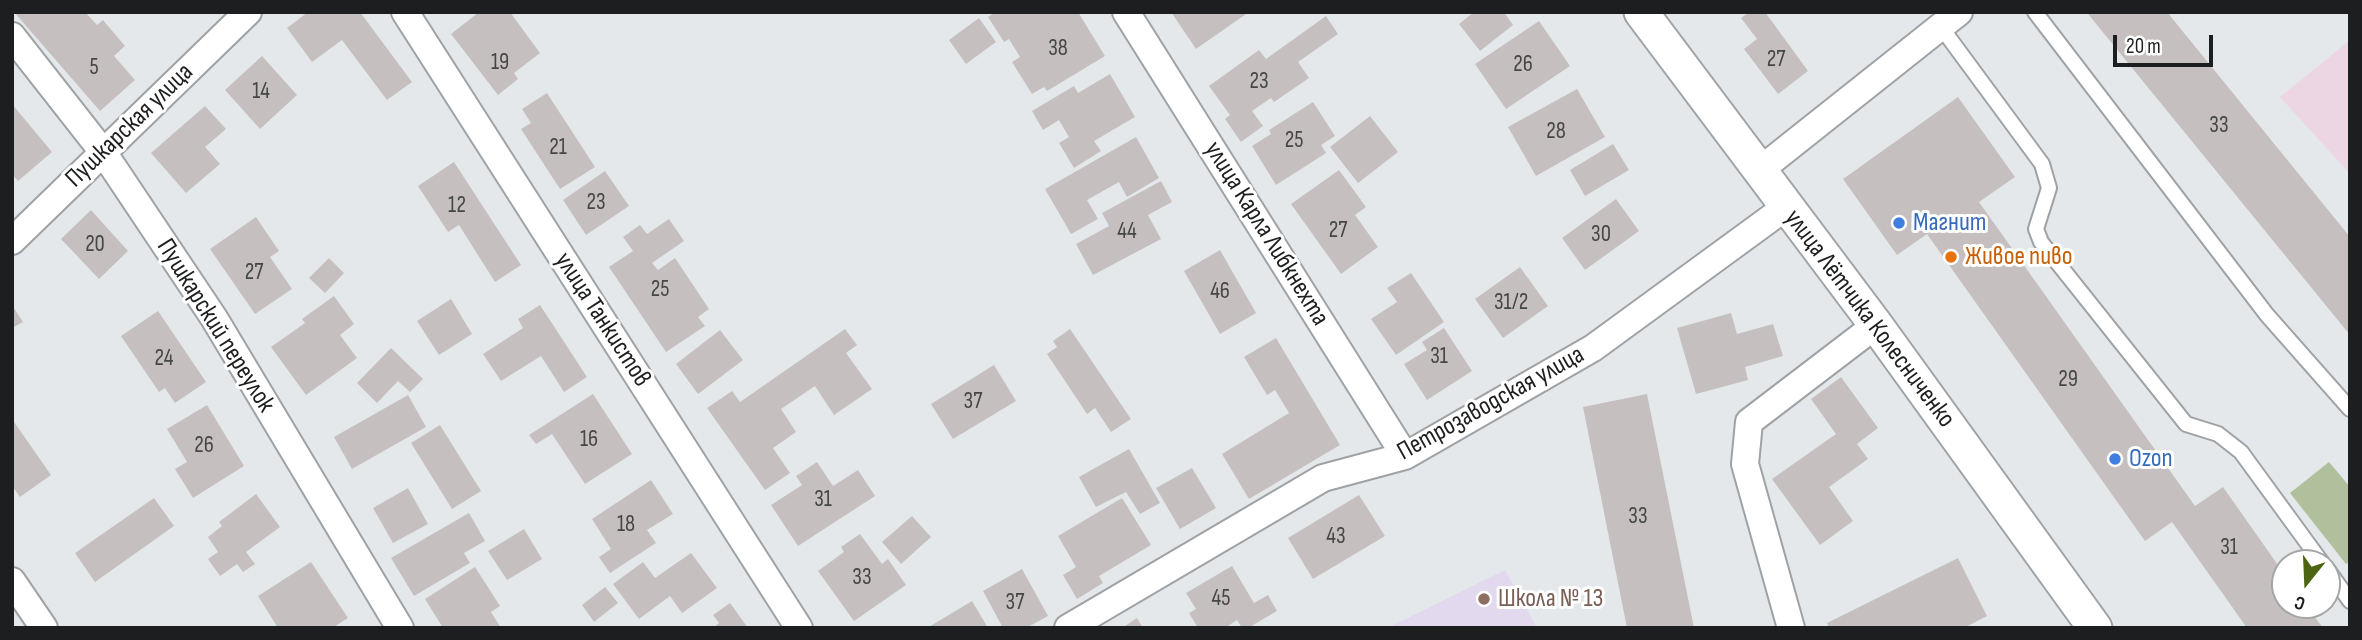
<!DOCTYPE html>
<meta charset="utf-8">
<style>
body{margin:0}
#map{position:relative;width:2362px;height:640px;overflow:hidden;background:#e4e8eb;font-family:"Sofia Sans Condensed",sans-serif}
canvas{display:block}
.frame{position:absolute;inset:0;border:14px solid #1c1e1f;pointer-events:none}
.north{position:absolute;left:2271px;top:549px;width:70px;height:70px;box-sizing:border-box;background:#fff;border:2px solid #a4a5a5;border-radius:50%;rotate:198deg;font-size:19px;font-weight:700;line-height:28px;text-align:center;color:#1c1e1f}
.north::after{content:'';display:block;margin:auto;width:24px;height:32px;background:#4d6412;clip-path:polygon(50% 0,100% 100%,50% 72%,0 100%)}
.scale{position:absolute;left:2113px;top:35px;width:100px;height:32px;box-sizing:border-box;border:4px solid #1c1e1f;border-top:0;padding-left:9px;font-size:21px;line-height:24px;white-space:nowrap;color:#1c1e1f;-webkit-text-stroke:5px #fff;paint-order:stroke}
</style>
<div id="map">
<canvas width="2362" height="640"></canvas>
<div class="frame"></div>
<div class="north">С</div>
<div class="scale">20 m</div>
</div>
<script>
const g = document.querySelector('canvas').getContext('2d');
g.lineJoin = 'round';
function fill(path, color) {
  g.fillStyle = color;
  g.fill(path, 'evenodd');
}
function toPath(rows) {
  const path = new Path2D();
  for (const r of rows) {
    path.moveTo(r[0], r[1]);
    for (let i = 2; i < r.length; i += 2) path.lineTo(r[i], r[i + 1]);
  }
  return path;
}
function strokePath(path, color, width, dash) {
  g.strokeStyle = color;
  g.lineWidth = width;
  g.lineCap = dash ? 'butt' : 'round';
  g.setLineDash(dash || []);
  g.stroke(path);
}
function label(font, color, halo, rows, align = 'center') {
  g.font = font + ' "Sofia Sans Condensed",sans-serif';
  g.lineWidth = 6;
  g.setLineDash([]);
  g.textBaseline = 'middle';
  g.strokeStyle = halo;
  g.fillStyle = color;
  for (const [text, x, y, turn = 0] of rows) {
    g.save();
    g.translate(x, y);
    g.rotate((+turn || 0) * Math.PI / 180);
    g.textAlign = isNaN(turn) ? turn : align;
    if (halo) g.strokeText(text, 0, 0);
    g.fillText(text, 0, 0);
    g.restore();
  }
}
const industrial = toPath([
 [2350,40,2350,174,2280,97]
]);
const education = toPath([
 [1505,570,1537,628,1387,628]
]);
const green = toPath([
 [2329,462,2350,487,2350,561,2346,564,2290,493]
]);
const building = toPath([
 [14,12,85,12,97,25,103,20,125,46,114,56,135,80,100,111],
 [308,12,360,12,412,82,387,100,342,40,312,62,287,28],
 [479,12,510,12,540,53,514,73,518,79,498,95,451,34],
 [996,12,1078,12,1105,56,1047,91,1044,87,1032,94,1012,62,1020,57,1009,39,1004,42,988,17],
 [1171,12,1249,12,1196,49],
 [1474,12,1504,12,1513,25,1480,51,1459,24],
 [1749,12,1765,12,1808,71,1778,94,1744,49,1757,39,1741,18],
 [2091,12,2167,12,2350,237,2350,335,2088,14],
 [1326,16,1338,34,1298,62,1309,78,1274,102,1271,98,1252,111,1263,126,1241,142,1225,119,1230,115,1209,86,1259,50,1266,59],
 [979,18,996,42,966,64,949,40],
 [1539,21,1570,66,1506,109,1475,64],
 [262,56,297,95,260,129,225,90],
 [1110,74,1135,117,1094,141,1101,151,1074,168,1059,143,1069,137,1059,120,1043,130,1032,111,1074,86,1078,93],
 [1577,89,1605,137,1536,176,1508,127],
 [547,93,595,167,560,189,521,129,531,123,522,109],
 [1958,97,2015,177,1979,202,2195,506,2223,487,2285,575,2285,605,2306,605,2323,628,2247,628,2172,522,2145,541,1927,234,1897,255,1843,179],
 [1313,102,1335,136,1321,145,1326,153,1276,185,1252,146,1271,134,1269,130],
 [12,104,52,152,18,181,12,174],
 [205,106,226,129,205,147,220,164,186,193,151,153],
 [1370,116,1398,152,1358,183,1330,147],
 [1136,137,1159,178,1127,197,1119,182,1087,200,1098,219,1071,234,1045,189],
 [1613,144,1629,170,1585,196,1570,170],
 [454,162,521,265,495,282,459,225,448,232,418,186],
 [1339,170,1366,207,1355,215,1378,247,1341,274,1291,204],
 [605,171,629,206,586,235,563,200],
 [1161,181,1172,202,1148,215,1161,239,1093,275,1076,244,1109,226,1102,213],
 [1616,199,1639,231,1585,270,1562,238],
 [91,210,128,251,99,279,61,239],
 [256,217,279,251,270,257,292,289,255,314,210,249],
 [669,219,684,241,652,263,658,270,675,258,709,309,698,317,705,326,666,352,609,267,633,251,623,237,640,225,647,234],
 [1220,250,1256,313,1220,334,1184,271],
 [329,258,344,273,325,293,309,278],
 [1520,267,1548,306,1503,338,1475,299],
 [1411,273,1444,322,1396,355,1371,319,1397,302,1387,288],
 [334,296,354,324,340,335,357,358,306,395,271,347,305,323,302,319],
 [451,299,472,334,439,355,417,321],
 [12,305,23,322,12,328],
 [540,305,587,377,564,392,541,356,501,381,483,354,523,328,518,319],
 [158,311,206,382,175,403,165,388,159,392,121,336],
 [1731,313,1737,334,1773,324,1783,356,1745,367,1748,380,1696,394,1677,328],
 [1444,328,1472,371,1427,400,1404,364,1427,350,1422,342],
 [845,329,857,345,846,353,872,389,834,415,815,386,781,409,796,432,773,448,790,473,765,490,707,408,732,391,740,402],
 [1070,329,1131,419,1111,432,1095,408,1087,414,1047,354,1057,347,1053,341],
 [720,330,743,360,698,394,676,364],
 [1276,338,1340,445,1249,499,1222,454,1289,413,1275,390,1267,395,1244,357],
 [391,348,423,379,410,392,398,381,377,403,357,383],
 [994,365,1016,401,953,439,931,404],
 [1841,377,1878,428,1857,444,1868,459,1829,487,1853,521,1820,545,1772,479,1836,434,1811,399],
 [593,394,632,454,585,484,552,434,536,444,529,435],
 [1647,394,1694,628,1627,628,1583,407],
 [408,395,426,427,352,469,334,437],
 [207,405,244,466,193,498,175,469,187,462,167,429],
 [12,419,51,475,20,497,12,486],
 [440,425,481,491,452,509,411,443],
 [1129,449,1160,503,1140,514,1126,492,1096,507,1079,477],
 [817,462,833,486,858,470,875,496,798,546,771,505,802,485,796,476],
 [1192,468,1216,508,1180,529,1156,488],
 [651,480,673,514,647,530,656,543,610,573,599,557,611,549,592,519],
 [408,488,428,524,393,543,373,508],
 [256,494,280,527,246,552,255,564,243,572,237,564,220,576,208,559,218,552,208,537,222,526,219,522],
 [1359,495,1385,536,1313,579,1288,538],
 [154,498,174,526,95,582,75,553],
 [1122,498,1151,545,1099,576,1103,583,1077,599,1063,575,1076,567,1058,536],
 [469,513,485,541,464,553,470,563,414,596,391,558],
 [912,516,931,537,901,564,882,542],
 [524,529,542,559,507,580,488,551],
 [860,534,882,564,888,559,906,585,854,621,818,571,844,552,841,547],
 [691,553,717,588,682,613,670,596,639,619,613,584,643,562,655,578],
 [1958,558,1987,616,1964,628,1829,628,1827,623],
 [311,562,348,618,332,628,278,628,258,596],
 [1232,566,1254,603,1268,595,1277,611,1248,628,1242,628,1237,620,1225,628,1198,628,1189,613,1196,609,1186,593],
 [475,567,500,606,491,612,501,628,443,628,425,599],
 [1022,569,1048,616,1026,628,1003,628,983,591],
 [605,587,618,603,594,622,582,605],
 [972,601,988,628,927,628],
 [730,603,748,628,713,628,719,623,713,615],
 [1137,618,1143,628,1122,628]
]);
const service = toPath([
 [2035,12,2267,315,2350,409],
 [1941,27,2042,164,2049,188,2036,229,2041,242,2186,424,2218,434,2241,452,2322,563],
 [2327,569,2350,601]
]);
const minor = toPath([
 [405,12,799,628],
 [1126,12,1405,456],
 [12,36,103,152,214,318,400,628],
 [1760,170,1959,12],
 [12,241,248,12],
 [12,581,44,628],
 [1068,628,1323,478,1405,456,1593,348,1786,207],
 [1791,628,1745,464,1749,422,1876,325]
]);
const tertiary = toPath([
 [1641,12,1876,325,2095,628]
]);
const markers = [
 [1899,223,7,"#3f7fe0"],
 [1951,257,7,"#e8710a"],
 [2115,459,7,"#3f7fe0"],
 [1484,599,7,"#8d6e63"]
];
const numberNames = [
 ["38",1058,49],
 ["27",1776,60],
 ["19",500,63],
 ["26",1523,65],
 ["5",94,68],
 ["23",1259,82],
 ["14",261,92],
 ["33",2219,126],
 ["28",1556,132],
 ["25",1294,141],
 ["21",558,148],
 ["23",596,203],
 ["12",457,206],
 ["27",1338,231],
 ["44",1127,232],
 ["30",1601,235],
 ["20",95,245],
 ["27",254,273],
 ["25",660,290],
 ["46",1220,292],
 ["31/2",1511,303],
 ["31",1439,357],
 ["24",164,359],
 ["29",2068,380],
 ["37",973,402],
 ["16",589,440],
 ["26",204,446],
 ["31",823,500],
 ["33",1638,517],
 ["18",626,525],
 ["43",1336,537],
 ["31",2229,548],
 ["33",862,578],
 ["45",1221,599],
 ["37",1015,603]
];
const streetNames = [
 ["Пушкарская улица",130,126,-44],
 ["улица Карла Либкнехта",1266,234,58],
 ["улица Лётчика Колесниченко",1869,319,53],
 ["улица Танкистов",602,320,57],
 ["Пушкарский переулок",215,326,58],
 ["Петрозаводская улица",1491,404,-29]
];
const shopNames = [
 ["Магнит",1913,223],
 ["Ozon",2129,459]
];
const foodNames = [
 ["Живое пиво",1965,257]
];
const educationNames = [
 ["Школа № 13",1498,599]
];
fill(industrial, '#edd6e3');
fill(education, '#e3d9ee');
fill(green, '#b0c09d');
fill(building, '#c5c0bf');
strokePath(service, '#9ea2a5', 18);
strokePath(minor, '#9ea2a5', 30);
strokePath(tertiary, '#9ea2a5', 37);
strokePath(service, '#fff', 14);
strokePath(minor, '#fff', 26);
strokePath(tertiary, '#fff', 33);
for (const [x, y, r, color] of markers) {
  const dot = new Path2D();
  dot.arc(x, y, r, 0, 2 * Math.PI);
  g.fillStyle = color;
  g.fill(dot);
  strokePath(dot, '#fff', 2.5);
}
label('23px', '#464647', null, numberNames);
label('26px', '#1c1e1f', '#fff', streetNames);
label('26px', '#366cbe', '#fff', shopNames, 'left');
label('26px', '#c56008', '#fff', foodNames, 'left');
label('26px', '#785e54', '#fff', educationNames, 'left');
</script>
